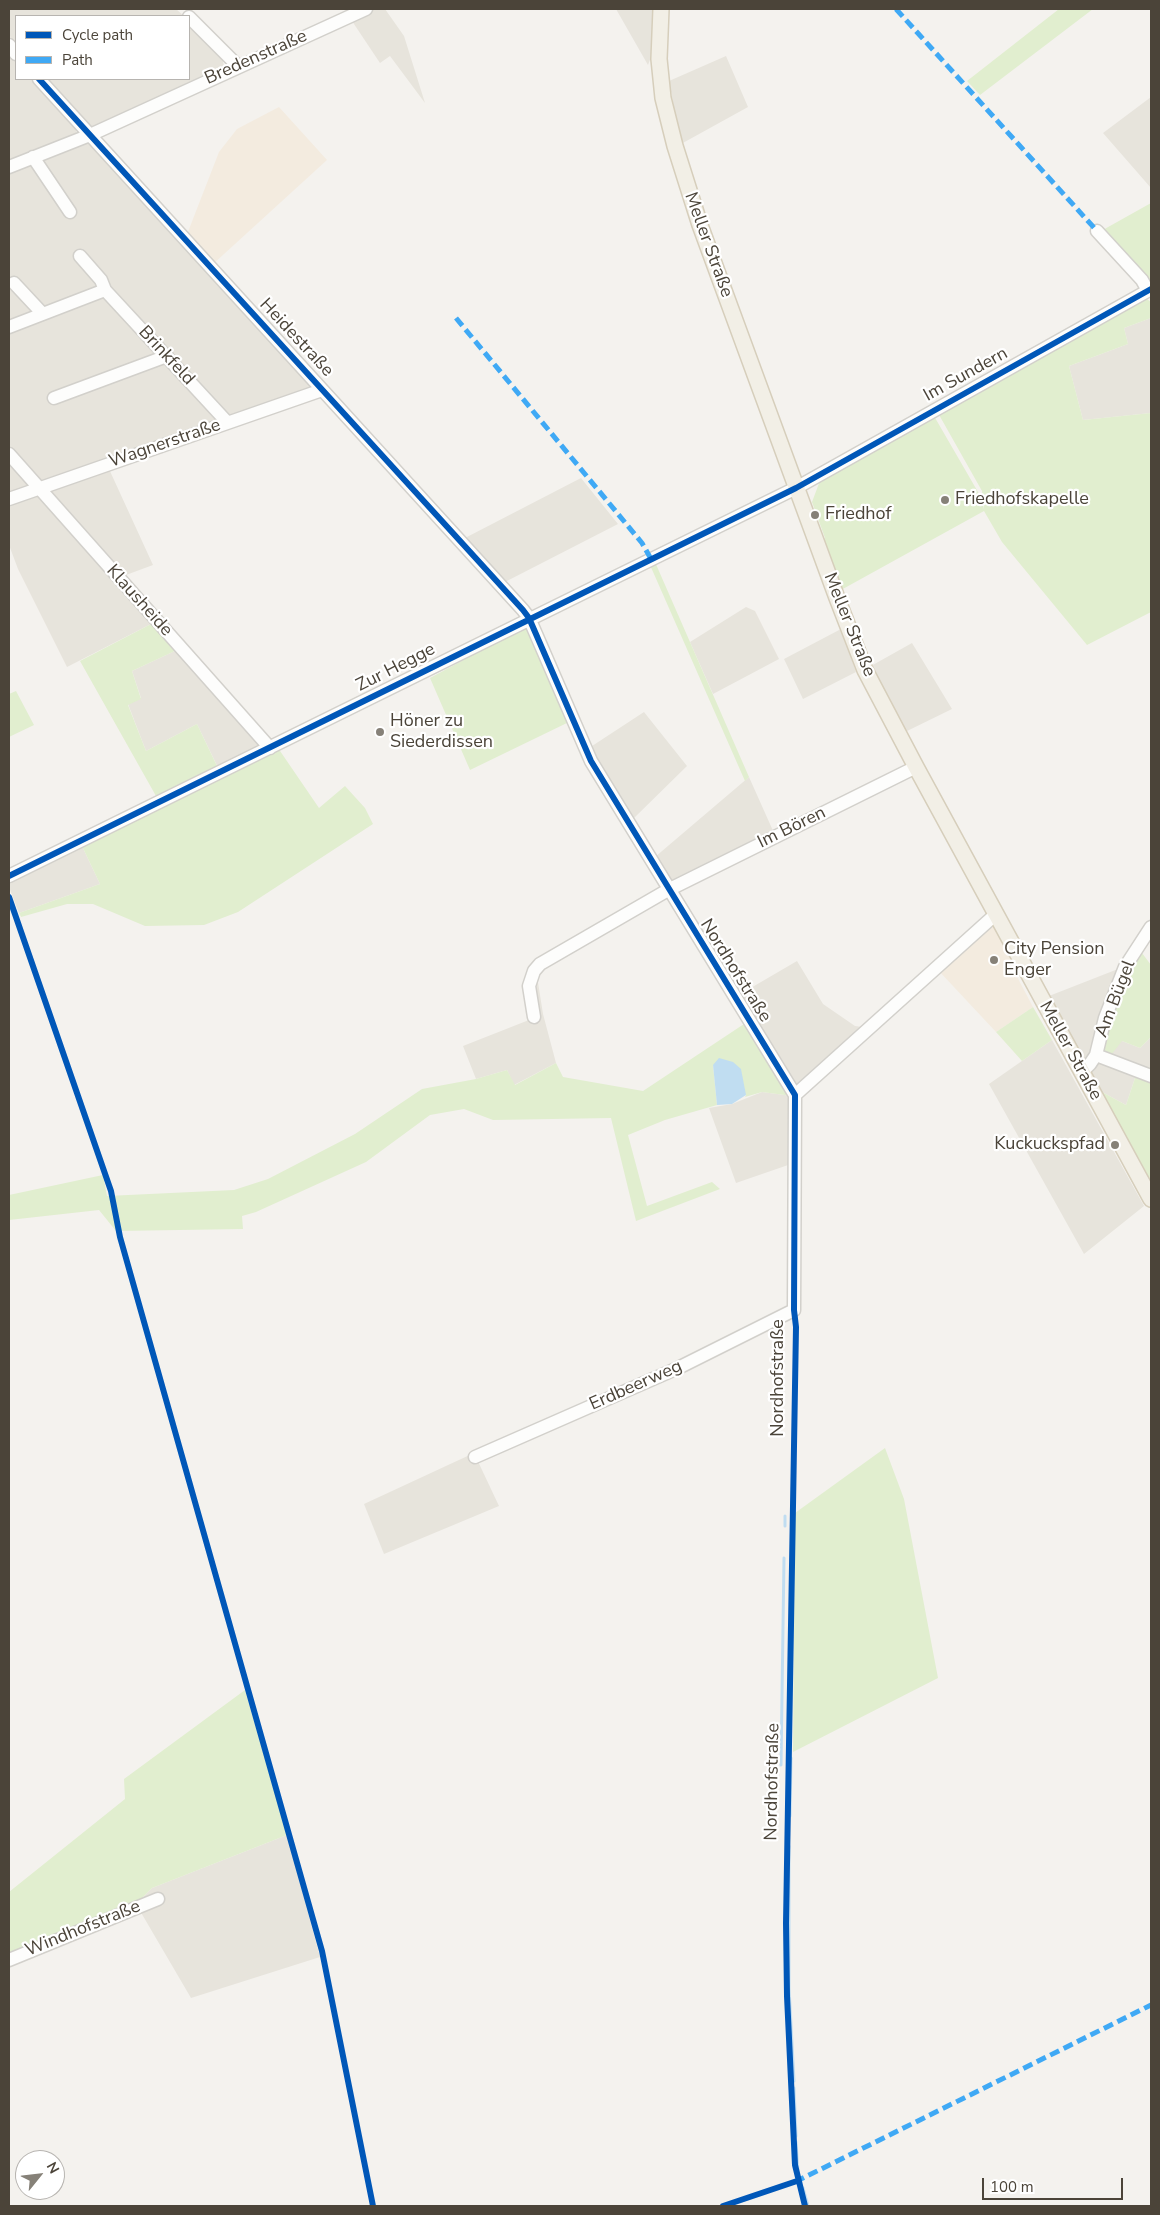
<!DOCTYPE html>
<meta charset="utf-8">
<style>
body{margin:0}
#map{position:relative;width:1160px;height:2215px;overflow:hidden;background:#f4f2ee;font-family:"Nunito Sans",sans-serif}
canvas{display:block}
.frame{position:absolute;inset:0;border:10px solid #4b4439;pointer-events:none}
.legend{position:absolute;left:15px;top:15px;width:175px;height:65px;box-sizing:border-box;background:#fff;border:1px solid #b7b4b0;margin:0;padding:6px 9px;list-style:none;font-size:15px;color:#4b4439}
.legend li{display:flex;align-items:center;gap:10px;height:25px}
.legend b{width:25px;border:1px solid #b7b4b0}
.north{position:absolute;left:15px;top:2150px;width:50px;height:50px;box-sizing:border-box;background:#fff;border:1px solid #b7b4b0;border-radius:50%;rotate:61deg;font-size:14px;font-weight:700;line-height:20px;text-align:center;color:#4b4439}
.north::after{content:'';display:block;margin:auto;width:18px;height:22px;background:#868178;clip-path:polygon(50% 0,100% 100%,50% 72%,0 100%)}
.scale{position:absolute;left:982px;top:2178px;width:141px;height:22px;box-sizing:border-box;border:2px solid #4b4439;border-top:0;padding-left:6px;font-size:15px;line-height:18px;white-space:nowrap;color:#4b4439;-webkit-text-stroke:4px #fff;paint-order:stroke}
</style>
<div id="map">
<canvas width="1160" height="2215"></canvas>
<div class="frame"></div>
<ul class="legend">
<li><b style="height:6px;background:#0057b8"></b>Cycle path</li>
<li><b style="height:6px;background:#3fa9f5"></b>Path</li>
</ul>
<div class="north">N</div>
<div class="scale">100 m</div>
</div>
<script>
const g = document.querySelector('canvas').getContext('2d');
g.lineJoin = 'round';
function fill(path, color) {
  g.fillStyle = color;
  g.fill(path, 'evenodd');
}
function toPath(rows) {
  const path = new Path2D();
  for (const r of rows) {
    path.moveTo(r[0], r[1]);
    for (let i = 2; i < r.length; i += 2) path.lineTo(r[i], r[i + 1]);
  }
  return path;
}
function strokePath(path, color, width, dash) {
  g.strokeStyle = color;
  g.lineWidth = width;
  g.lineCap = dash ? 'butt' : 'round';
  g.setLineDash(dash || []);
  g.stroke(path);
}
function label(font, color, halo, rows, align = 'center') {
  g.font = font + ' "Nunito Sans",sans-serif';
  g.lineWidth = 4.5;
  g.setLineDash([]);
  g.textBaseline = 'middle';
  g.strokeStyle = halo;
  g.fillStyle = color;
  for (const [text, x, y, turn = 0] of rows) {
    g.save();
    g.translate(x, y);
    g.rotate((+turn || 0) * Math.PI / 180);
    g.textAlign = isNaN(turn) ? turn : align;
    if (halo) g.strokeText(text, 0, 0);
    g.fillText(text, 0, 0);
    g.restore();
  }
}
const residential = toPath([
 [9,9,176,9,184,16,16,16,16,44,9,35],
 [370,9,385,9,404,36,425,103,390,56,380,63,350,18],
 [616,9,655,9,651,57,648,65],
 [189,21,222,56,224,67,92,128,48,79,189,79],
 [9,50,16,58,16,79,34,79,77,128,76,134,9,161],
 [726,56,748,107,681,144,669,81],
 [1151,97,1151,188,1103,133],
 [90,138,312,384,309,391,9,495,9,169],
 [1151,318,1151,413,1083,420,1069,366,1128,344,1124,328],
 [109,469,153,565,126,575,118,582,153,623,67,667,18,569,9,545,9,506],
 [581,478,618,524,503,583,465,538],
 [746,607,755,611,779,659,713,694,690,642],
 [841,629,856,672,803,699,784,659],
 [912,643,952,709,905,732,871,666],
 [179,649,267,739,276,741,221,774,197,724,146,751,128,704,141,698,132,671],
 [644,712,687,766,632,820,589,748],
 [749,777,774,833,676,881,669,880,655,857],
 [81,844,100,884,19,913,9,887,9,880],
 [797,961,823,1004,855,1026,862,1027,795,1089,737,996],
 [1118,969,1122,1041,1140,1048,1151,1037,1151,1077,1137,1072,1126,1105,1102,1092,1049,996],
 [537,976,543,1014,556,1063,514,1085,507,1070,476,1079,463,1046,529,1020],
 [1052,1040,1144,1206,1084,1254,989,1084],
 [762,1092,792,1096,791,1164,736,1183,709,1108,732,1104],
 [474,1453,499,1506,384,1554,364,1504],
 [287,1835,320,1957,191,1998,136,1904,152,1888]
]);
const commercial = toPath([
 [279,107,327,160,212,265,186,237,219,152,237,129],
 [992,921,1018,968,1014,971,1033,1007,996,1032,938,970]
]);
const green = toPath([
 [1059,9,1093,9,980,95,967,81],
 [1151,203,1151,284,1101,231],
 [1144,297,1151,302,1151,318,1124,328,1128,344,1069,366,1083,420,1151,413,1151,612,1087,645,1002,542,984,511,841,590,823,540,825,538,812,502,821,478,934,416,978,492,984,509,982,491,938,413],
 [655,562,749,777,745,781,650,565],
 [153,623,177,650,132,671,141,699,128,705,146,751,197,724,217,766,156,796,80,661],
 [527,626,569,722,470,770,430,678],
 [16,691,34,725,9,737,9,694],
 [278,748,319,808,345,786,365,808,373,824,238,912,204,925,145,926,93,904,67,904,21,917,19,913,100,884,81,844],
 [1132,948,1142,953,1151,965,1151,1037,1140,1048,1122,1041,1111,1055,1102,1051,1118,969],
 [1033,1007,1052,1040,1022,1061,996,1032],
 [744,1024,792,1096,762,1092,745,1097,746,1095,713,1065,717,1105,665,1120,628,1135,647,1206,712,1182,720,1189,636,1221,611,1118,493,1120,464,1109,430,1115,366,1162,256,1212,242,1216,243,1229,116,1231,99,1210,9,1220,9,1195,103,1175,107,1196,234,1190,268,1179,355,1134,422,1089,476,1079,507,1070,515,1085,556,1063,563,1077,643,1091],
 [1137,1072,1151,1077,1151,1181,1102,1092,1126,1105],
 [885,1448,904,1499,938,1678,793,1752,795,1513],
 [245,1690,287,1835,152,1888,136,1904,9,1958,9,1892,125,1799,124,1779]
]);
const water = toPath([
 [719,1058,733,1062,741,1069,746,1095,732,1104,717,1105,713,1065]
]);
const stream = toPath([
 [785,1526,785,1516],
 [781,1765,784,1558],
 [790,1816,791,1758],
 [789,1846,789,1988,794,2081],
 [794,2088,796,2136],
 [796,2142,798,2172],
 [803,2188,808,2206]
]);
const minor = toPath([
 [189,17,238,66],
 [9,45,16,54],
 [39,79,523,610,529,618,591,761,795,1095,794,1310,678,1368,475,1457],
 [33,157,70,212],
 [9,167,90,135,366,9],
 [1097,231,1142,280,1148,291],
 [80,256,101,280,105,290,227,422],
 [14,283,42,313],
 [9,327,105,290],
 [54,398,167,356],
 [9,454,270,748],
 [9,499,322,390],
 [9,876,796,488,1151,289],
 [534,1017,529,986,534,971,540,964,668,890,916,767],
 [1096,1055,1151,1076],
 [1082,1072,1090,1064,1096,1055,1105,1018,1125,967,1151,927],
 [795,1095,996,914],
 [9,1960,158,1899]
]);
const major = toPath([
 [661,9,659,59,663,98,675,146,700,225,837,598,865,670,916,767,1151,1199]
]);
const quiet = toPath([
 [896,9,1097,231],
 [456,318,642,543,651,559],
 [795,2182,1151,2005]
]);
const cycleway = toPath([
 [39,79,523,610,529,618,591,761,795,1095,794,1310,796,1327,786,1923,787,1996,795,2165,805,2206],
 [9,876,796,488,1151,289],
 [9,897,111,1191,120,1237,322,1951,373,2206],
 [723,2206,797,2181]
]);
const markers = [
 [945,500,5,"#868178"],
 [815,515,5,"#868178"],
 [380,732,5,"#868178"],
 [994,960,5,"#868178"],
 [1115,1145,5,"#868178"]
];
const streetNames = [
 ["Bredenstraße",256,58,-24],
 ["Meller Straße",708,245,70],
 ["Heidestraße",296,338,47],
 ["Brinkfeld",166,356,47],
 ["Im Sundern",966,375,-29],
 ["Wagnerstraße",165,444,-19],
 ["Klausheide",139,601,48],
 ["Meller Straße",849,625,68],
 ["Zur Hegge",396,668,-27],
 ["Im Bören",792,828,-26],
 ["Nordhofstraße",735,971,58],
 ["Am Bügel",1116,999,-69],
 ["Meller Straße",1070,1051,61],
 ["Nordhofstraße",779,1378,-90],
 ["Erdbeerweg",636,1386,-24],
 ["Nordhofstraße",773,1782,-89],
 ["Windhofstraße",83,1929,-22]
];
const poiNames = [
 ["Friedhofskapelle",955,500],
 ["Friedhof",825,515],
 ["Höner zu",390,722],
 ["Siederdissen",390,743],
 ["City Pension",1004,950],
 ["Enger",1004,971],
 ["Kuckuckspfad",1105,1145,"right"]
];
fill(residential, '#e7e4dc');
fill(commercial, '#f3ebdf');
fill(green, '#e1eecf');
fill(water, '#c0ddf1');
strokePath(stream, '#c0ddf1', 3);
strokePath(minor, '#d2d0cb', 15);
strokePath(major, '#d6cebb', 18);
strokePath(minor, '#fdfdfc', 12);
strokePath(major, '#f2efe6', 15);
strokePath(quiet, '#3fa9f5', 5, [10, 5]);
strokePath(cycleway, '#0057b8', 6);
for (const [x, y, r, color] of markers) {
  const dot = new Path2D();
  dot.arc(x, y, r, 0, 2 * Math.PI);
  g.fillStyle = color;
  g.fill(dot);
  strokePath(dot, '#fff', 2);
}
label('18px', '#4b4439', '#fff', streetNames);
label('18px', '#4b4439', '#fff', poiNames, 'left');
</script>
